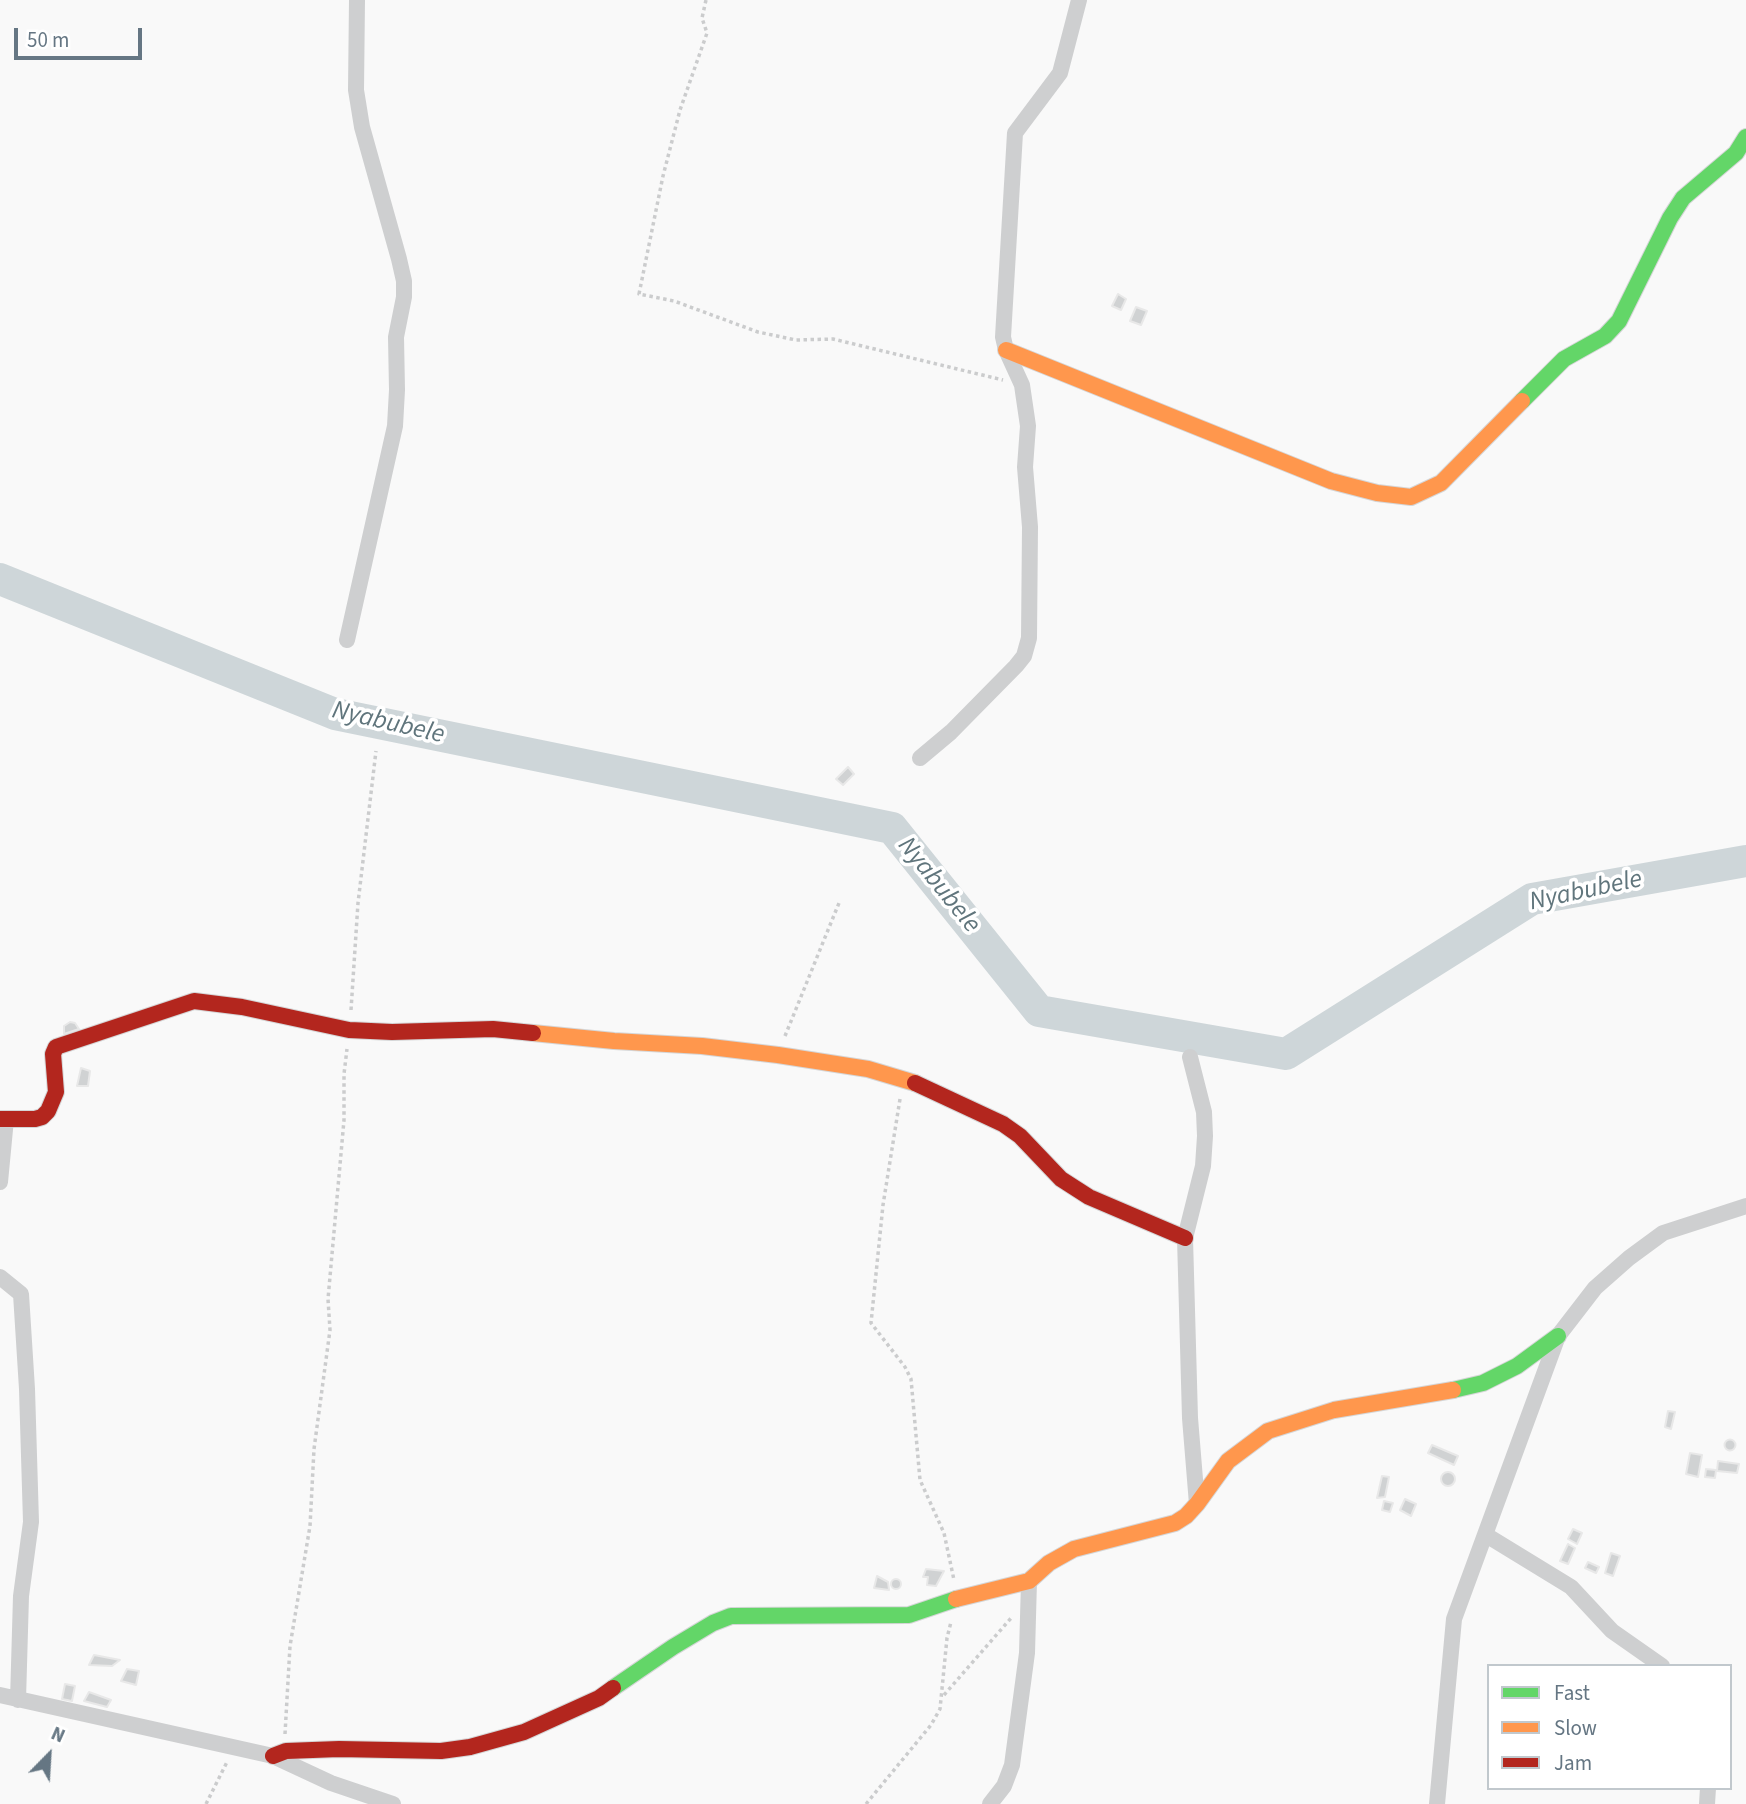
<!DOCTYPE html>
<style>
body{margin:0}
#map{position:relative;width:1746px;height:1804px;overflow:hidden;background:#f9f9f9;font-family:"Source Sans 3",sans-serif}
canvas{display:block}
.legend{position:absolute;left:1487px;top:1664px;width:245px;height:126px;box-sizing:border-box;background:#fff;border:2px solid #c1c8cd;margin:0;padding:9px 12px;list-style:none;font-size:21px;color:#657683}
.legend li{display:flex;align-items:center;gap:14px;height:35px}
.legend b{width:35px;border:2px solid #c1c8cd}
.north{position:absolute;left:14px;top:1720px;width:70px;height:70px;-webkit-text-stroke:5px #fff;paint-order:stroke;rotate:24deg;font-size:19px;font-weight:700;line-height:28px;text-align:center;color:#657683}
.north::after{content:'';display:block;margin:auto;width:24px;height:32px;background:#657683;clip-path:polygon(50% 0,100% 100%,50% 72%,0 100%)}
.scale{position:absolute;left:14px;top:28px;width:128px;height:32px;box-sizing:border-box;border:4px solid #657683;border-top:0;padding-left:9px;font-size:21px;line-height:24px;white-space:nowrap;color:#657683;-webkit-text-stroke:5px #fff;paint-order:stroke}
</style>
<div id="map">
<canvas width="1746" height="1804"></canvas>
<ul class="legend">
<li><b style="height:9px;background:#63d668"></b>Fast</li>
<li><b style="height:9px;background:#ff974d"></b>Slow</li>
<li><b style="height:9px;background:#b3261e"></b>Jam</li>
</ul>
<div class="north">N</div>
<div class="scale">50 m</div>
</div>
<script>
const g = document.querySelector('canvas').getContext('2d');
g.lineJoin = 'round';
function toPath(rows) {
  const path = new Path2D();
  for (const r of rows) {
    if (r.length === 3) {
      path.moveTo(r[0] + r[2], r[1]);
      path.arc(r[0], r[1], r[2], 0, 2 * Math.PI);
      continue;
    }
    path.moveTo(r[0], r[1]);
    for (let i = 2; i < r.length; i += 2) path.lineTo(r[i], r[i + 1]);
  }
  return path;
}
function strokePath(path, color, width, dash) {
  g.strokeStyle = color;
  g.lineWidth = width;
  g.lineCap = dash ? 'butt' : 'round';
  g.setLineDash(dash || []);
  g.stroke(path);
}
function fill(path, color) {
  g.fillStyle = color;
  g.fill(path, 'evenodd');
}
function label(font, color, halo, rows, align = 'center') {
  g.font = font + ' "Source Sans 3",sans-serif';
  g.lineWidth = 7;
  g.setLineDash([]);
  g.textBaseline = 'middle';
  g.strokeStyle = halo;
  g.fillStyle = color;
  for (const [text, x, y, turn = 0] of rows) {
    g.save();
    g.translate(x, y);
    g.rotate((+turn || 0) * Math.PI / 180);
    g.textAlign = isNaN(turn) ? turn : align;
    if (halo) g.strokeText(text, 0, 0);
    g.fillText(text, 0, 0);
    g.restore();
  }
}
const river = toPath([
 [0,579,335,714,892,828,1039,1011,1286,1054,1532,899,1746,861]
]);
const building = toPath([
 [1118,294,1126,299,1121,310,1112,306,1118,294],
 [1136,307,1147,311,1141,325,1130,321,1136,307],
 [848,767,854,774,843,785,836,779,848,767],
 [70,1022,75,1023,79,1029,64,1034,64,1026,70,1022],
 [81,1068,90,1071,88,1086,77,1086,81,1068],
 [1668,1411,1675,1412,1671,1429,1665,1427,1668,1411],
 [1730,1445,5.5],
 [1432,1445,1458,1456,1454,1465,1428,1453,1432,1445],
 [1690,1453,1702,1455,1698,1477,1686,1474,1690,1453],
 [1718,1461,1739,1464,1737,1473,1717,1471,1718,1461],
 [1706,1469,1716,1470,1715,1478,1705,1477,1706,1469],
 [1448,1479,7],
 [1382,1476,1389,1477,1385,1497,1377,1498,1382,1476],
 [1405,1499,1416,1504,1411,1516,1400,1510,1405,1499],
 [1384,1501,1393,1503,1390,1512,1382,1510,1384,1501],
 [1573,1529,1582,1533,1577,1544,1568,1539,1573,1529],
 [1568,1544,1575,1548,1568,1564,1560,1561,1568,1544],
 [1611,1553,1620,1556,1613,1576,1605,1573,1611,1553],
 [1588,1562,1599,1567,1596,1573,1585,1568,1588,1562],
 [926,1569,944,1571,936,1586,927,1585,928,1577,923,1577,926,1569],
 [877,1576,888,1582,889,1590,874,1588,877,1576],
 [896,1584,5],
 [94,1655,120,1660,112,1666,89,1665,94,1655],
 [127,1669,139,1671,136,1685,121,1681,127,1669],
 [65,1684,75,1686,72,1701,62,1699,65,1684],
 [89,1692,111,1700,107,1707,84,1701,89,1692]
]);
const path = toPath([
 [706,0,702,18,707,33,680,110,663,176,639,294,674,301,758,332,796,340,833,339,1003,380],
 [351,1010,358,903,376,751],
 [785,1036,839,903],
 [900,1099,883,1205,871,1323,905,1367,911,1379,920,1480,944,1533,954,1580],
 [944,1695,1012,1617],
 [285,1734,290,1646,310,1526,314,1449,330,1330,328,1299,344,1120,344,1074,347,1049],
 [206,1804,227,1762],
 [866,1804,931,1725,940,1709,947,1638,951,1622]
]);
const street = toPath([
 [347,640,395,426,397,390,396,337,404,297,404,281,399,259,362,127,356,90,357,0],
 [920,758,951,732,1016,666,1024,656,1029,638,1030,527,1025,467,1028,426,1022,385,1006,350,1003,337,1015,133,1060,73,1079,0],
 [1190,1057,1204,1112,1205,1136,1203,1166,1185,1238,1190,1418,1197,1504],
 [0,1182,6,1119],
 [0,1277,21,1294,27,1389,31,1522,21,1596,18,1700],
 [1486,1535,1571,1587,1612,1631,1662,1666],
 [0,1695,273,1756,331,1783,393,1804],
 [990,1804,1004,1786,1012,1765,1027,1653,1029,1581],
 [1437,1804,1454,1619,1558,1336,1595,1288,1629,1258,1663,1233,1746,1206],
 [1707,1804,1708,1788]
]);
const fast = toPath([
 [1522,401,1564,359,1605,336,1619,321,1670,218,1683,198,1736,153,1746,137],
 [1453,1390,1483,1383,1517,1366,1558,1336],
 [613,1688,673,1647,713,1623,731,1616,909,1615,956,1599]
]);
const slow = toPath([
 [1006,350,1331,481,1377,493,1411,497,1441,483,1522,401],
 [533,1033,614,1041,702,1046,778,1055,868,1069,915,1083],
 [956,1599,1029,1581,1049,1563,1074,1549,1175,1523,1186,1516,1197,1504,1228,1461,1268,1431,1334,1410,1453,1390]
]);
const jam = toPath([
 [915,1083,1003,1124,1020,1136,1061,1179,1089,1197,1185,1238],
 [0,1119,35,1119,42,1117,48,1111,56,1092,53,1054,56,1047,194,1001,242,1007,349,1030,392,1032,493,1029,533,1033],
 [273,1756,286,1751,339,1749,441,1751,470,1747,524,1732,599,1698,613,1688]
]);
const waterNames = [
 ["Nyabubele",388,724,13],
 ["Nyabubele",938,886,51],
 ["Nyabubele",1586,892,-12]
];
strokePath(river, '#ced6d9', 32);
fill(building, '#d0d2d3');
strokePath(building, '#e8e8e8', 2);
strokePath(fast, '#d5d6d7', 18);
strokePath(slow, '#d5d6d7', 18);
strokePath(jam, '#d5d6d7', 18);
strokePath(path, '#cbcccd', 3.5, [3.5, 3.5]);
strokePath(street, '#cecfd0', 16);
strokePath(fast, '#63d668', 16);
strokePath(slow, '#ff974d', 16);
strokePath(jam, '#b3261e', 16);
label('italic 26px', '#60757c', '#fff', waterNames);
</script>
